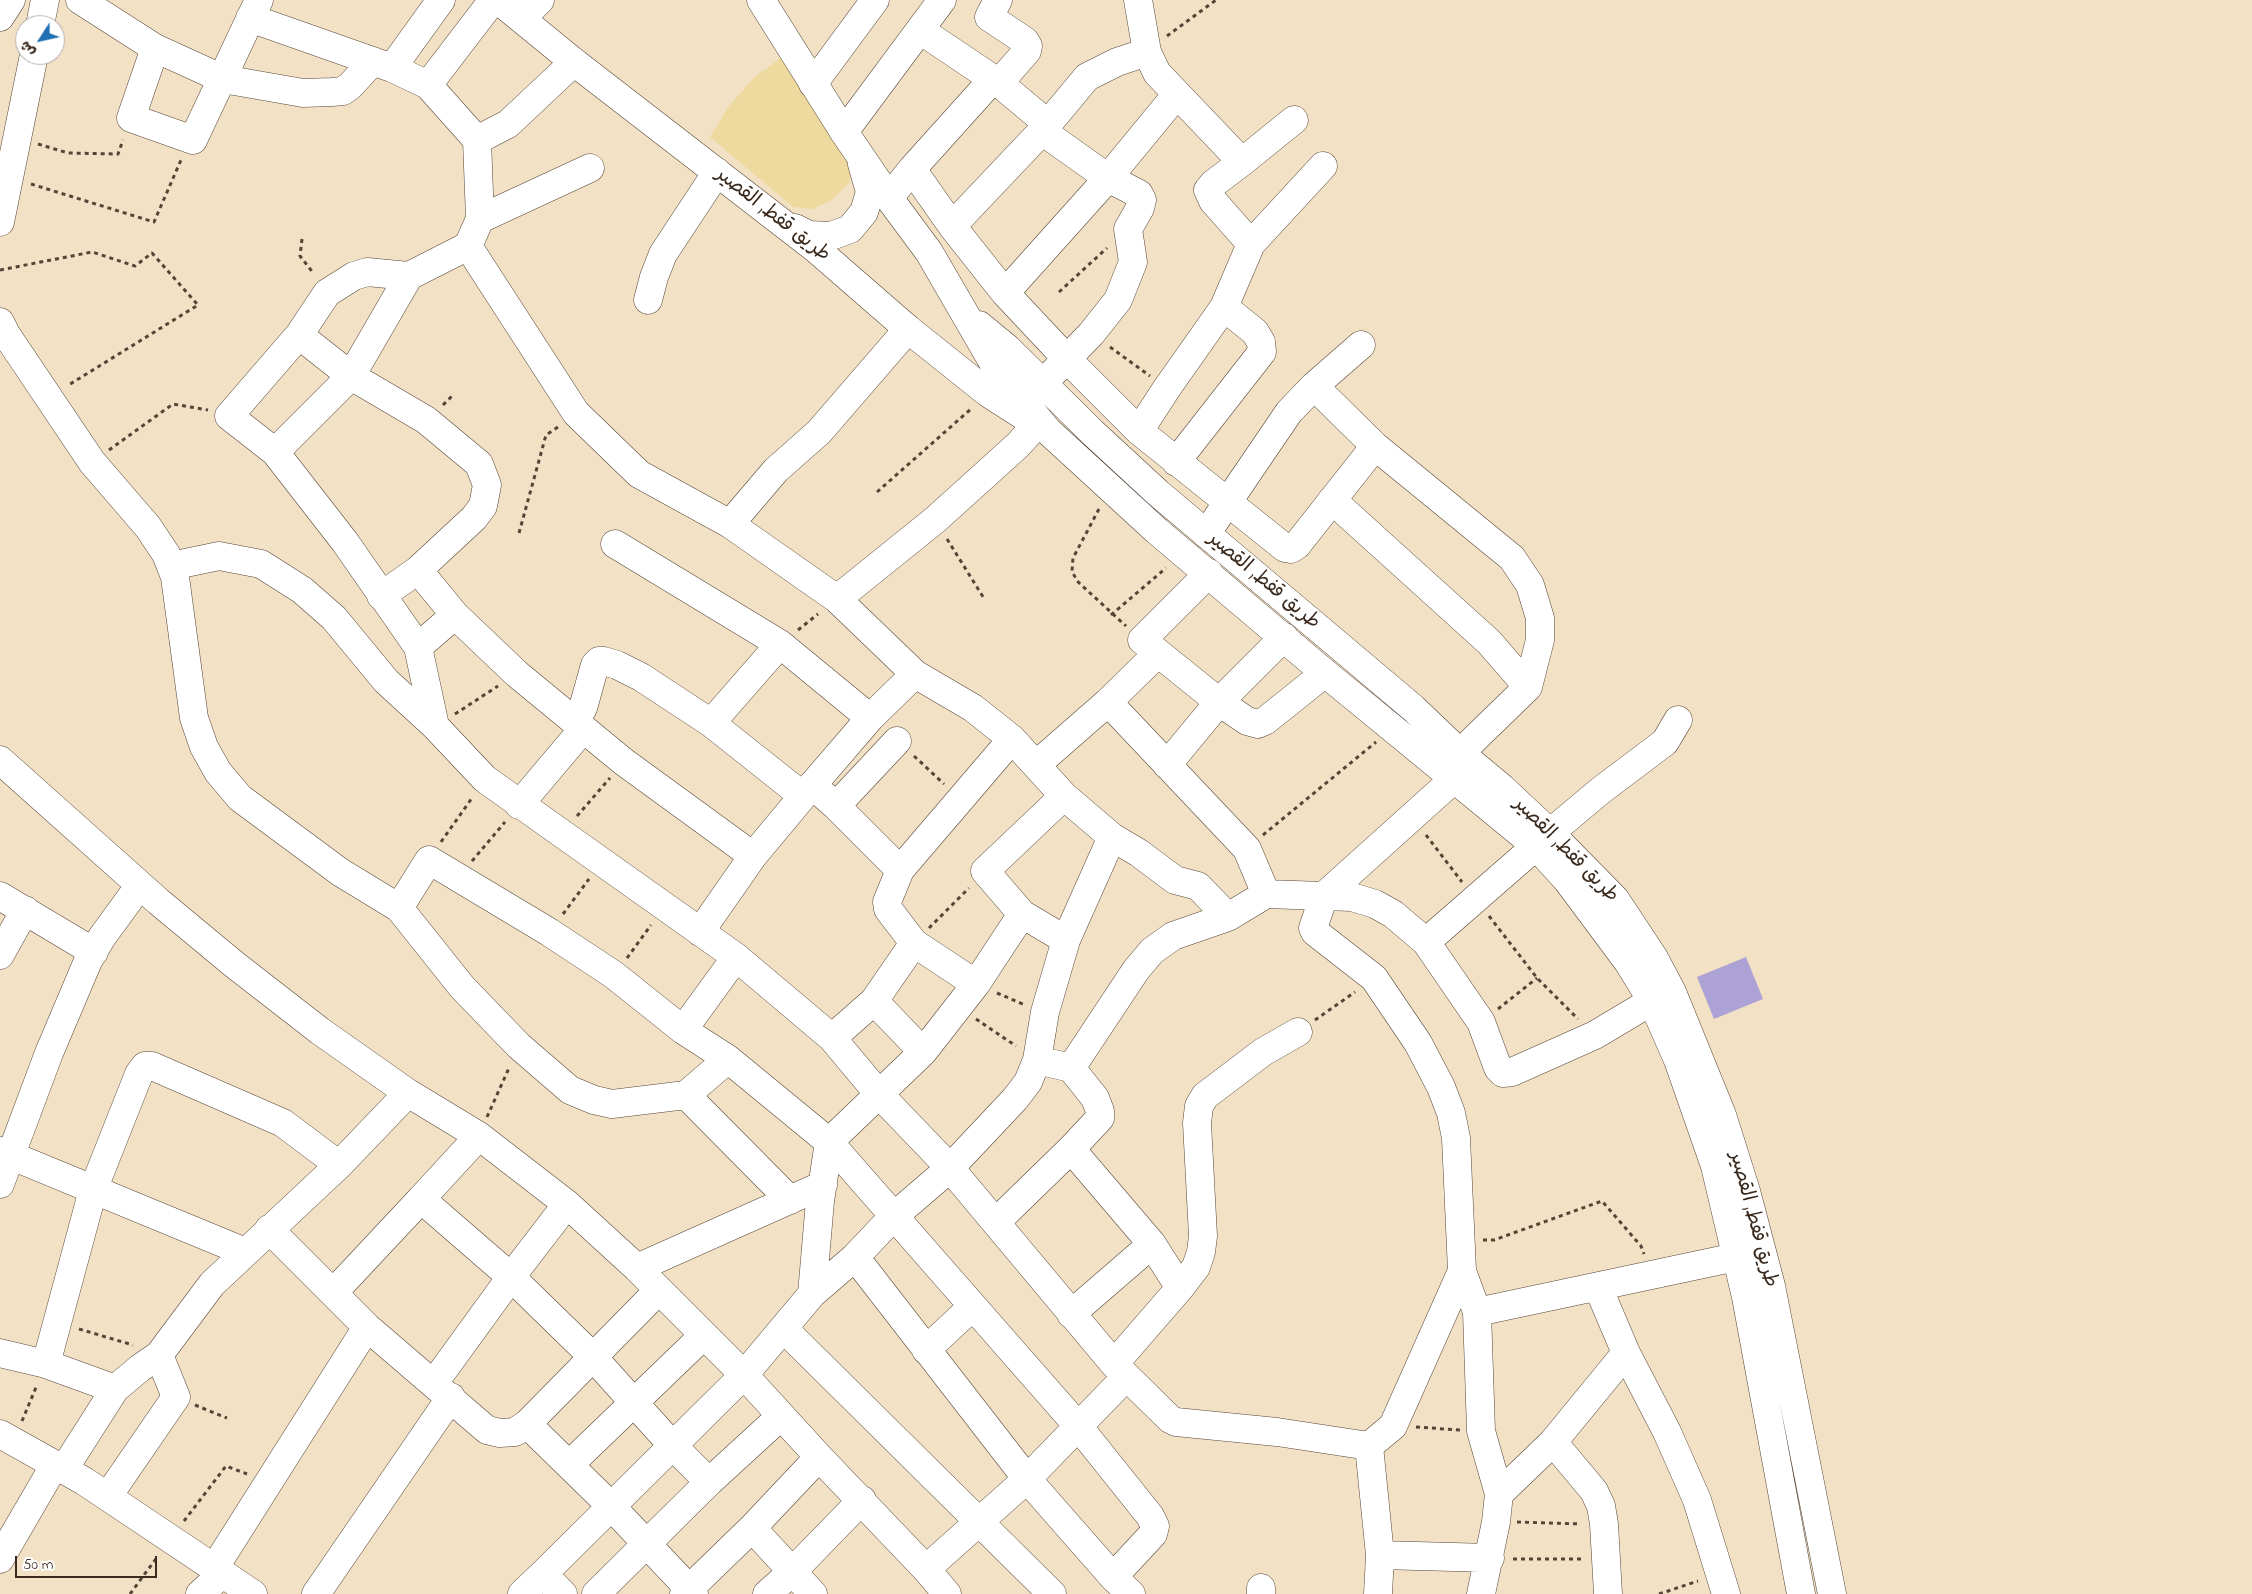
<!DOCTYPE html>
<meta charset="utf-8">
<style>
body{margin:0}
#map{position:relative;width:2252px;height:1594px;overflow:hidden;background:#f2e1c4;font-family:"Indie Flower","Playpen Sans Arabic",sans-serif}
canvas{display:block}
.north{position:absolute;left:15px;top:15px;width:50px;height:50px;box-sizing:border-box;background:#fff;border:1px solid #b1aaa5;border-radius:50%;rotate:235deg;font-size:14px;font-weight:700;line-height:20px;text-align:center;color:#3b2a1e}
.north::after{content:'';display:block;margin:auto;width:18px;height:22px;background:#1f6fb2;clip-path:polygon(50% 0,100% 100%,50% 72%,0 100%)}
.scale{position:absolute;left:15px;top:1556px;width:142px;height:22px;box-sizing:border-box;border:2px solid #3b2a1e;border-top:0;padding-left:6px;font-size:15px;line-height:18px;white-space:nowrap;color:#3b2a1e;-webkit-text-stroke:4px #fff;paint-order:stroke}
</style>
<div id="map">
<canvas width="2252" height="1594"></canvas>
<div class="north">ش</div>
<div class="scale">50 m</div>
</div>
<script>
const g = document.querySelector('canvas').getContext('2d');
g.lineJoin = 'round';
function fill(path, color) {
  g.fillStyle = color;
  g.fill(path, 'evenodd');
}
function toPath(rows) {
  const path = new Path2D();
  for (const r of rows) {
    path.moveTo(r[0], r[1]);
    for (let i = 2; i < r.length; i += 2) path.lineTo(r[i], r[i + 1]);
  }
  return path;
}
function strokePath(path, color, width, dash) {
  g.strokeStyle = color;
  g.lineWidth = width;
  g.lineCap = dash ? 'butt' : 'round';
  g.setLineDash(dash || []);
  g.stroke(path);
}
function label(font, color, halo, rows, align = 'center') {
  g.font = font + ' "Indie Flower","Playpen Sans Arabic",sans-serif';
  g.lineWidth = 4;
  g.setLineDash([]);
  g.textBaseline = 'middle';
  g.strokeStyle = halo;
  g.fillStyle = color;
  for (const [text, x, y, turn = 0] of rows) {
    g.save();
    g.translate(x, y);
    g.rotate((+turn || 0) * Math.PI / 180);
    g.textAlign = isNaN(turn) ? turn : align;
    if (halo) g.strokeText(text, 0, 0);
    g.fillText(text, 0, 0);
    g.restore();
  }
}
const sand = toPath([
 [790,51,853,153,850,182,832,200,812,209,793,207,710,137,729,106,754,78]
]);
const building = toPath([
 [1746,957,1763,999,1714,1019,1697,977]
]);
const path = toPath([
 [1167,36,1216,0],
 [38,144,68,153,118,154,123,140],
 [31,184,154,222,181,160],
 [302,239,300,256,314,274],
 [0,270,92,252,135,266,152,253,198,305,67,386],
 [1059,292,1107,248],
 [1110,347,1150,376],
 [443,405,453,395],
 [109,450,173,404,208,410],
 [877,492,972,408],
 [1099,509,1073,558,1072,571,1077,581,1126,626],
 [519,533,546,435,558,427],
 [947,539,985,600],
 [1111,615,1166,568],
 [798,630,818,614],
 [455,714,498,686],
 [914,756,944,784],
 [577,816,610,778],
 [1263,835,1376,742],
 [1426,835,1462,882],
 [441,842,472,798],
 [472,861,505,822],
 [563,914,589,879],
 [1489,916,1537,978,1578,1019],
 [929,928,969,888],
 [627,958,651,925],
 [997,993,1025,1005],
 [1498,1009,1537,978],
 [976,1019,1016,1046],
 [1315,1020,1355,992],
 [487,1117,509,1068],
 [1483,1240,1494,1240,1602,1201,1641,1246,1644,1254],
 [79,1329,133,1345],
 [195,1405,227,1418],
 [22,1421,37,1385],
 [1416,1427,1460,1430],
 [184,1521,226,1466,247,1474],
 [1517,1522,1581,1524],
 [1513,1559,1584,1559],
 [130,1594,158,1556],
 [1659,1594,1698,1581]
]);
const minor = toPath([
 [80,0,155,48,223,79,303,93,332,92,343,91,350,86,373,61],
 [998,0,989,17,1025,41,1028,46,1027,51,999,83],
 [1138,0,1147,52,1157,73,1242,162,1213,184,1208,190,1213,201,1251,244],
 [0,17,11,0],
 [250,18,392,68,428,85,477,140,480,219,468,246,409,276,351,376,275,452],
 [522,18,540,0],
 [40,25,45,0],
 [920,30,999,83,1048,124],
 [155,48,131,118,193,140,259,0],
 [392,68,441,0],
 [813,84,875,0],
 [428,85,493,0],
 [1042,131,1108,178,1139,194,1142,200,1140,208,1128,229,1133,262,1118,300,1091,334,1042,384],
 [844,132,942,0],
 [477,140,508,124,574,62],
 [1242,162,1294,120],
 [912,169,952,226,1005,293,1067,359,1139,431,1285,548,1291,549,1297,545,1375,446],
 [889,198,912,169,993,79],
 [480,219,590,168],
 [0,222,34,55],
 [952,226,1042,131,1087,77,1117,62,1147,52],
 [468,246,576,413,639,474,730,524,837,599,915,674,973,708,1012,739,1064,796,1112,837,1139,853,1175,880,1198,886,1228,917,1266,894,1352,897,1375,904,1393,914,1426,942,1481,1022,1498,1068,1503,1073,1512,1072,1595,1035,1652,1001],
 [409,276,367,272,354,276,327,293,299,335,229,416,275,452,345,542,418,647,435,726],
 [1005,293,1108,178,1177,94],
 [648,300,654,277,663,254,717,172],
 [0,322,6,334,92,462,148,527,166,554,175,577,194,718,204,747,218,772,240,798,340,872,399,908,462,987,519,1046,570,1090,594,1100,612,1104,686,1095,728,1059],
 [299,335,351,376,426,420,479,464,487,485,483,506,474,518,418,570,381,596],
 [1314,386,1375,446,1512,558,1530,585,1540,618,1540,640,1528,687,1460,753],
 [1139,431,1167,388,1224,307,1251,244,1323,166],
 [1176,462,1262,352,1261,342,1255,332,1224,307],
 [1332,500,1489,642,1528,687],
 [730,524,776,470,819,432,908,329],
 [1206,534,1289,412,1314,386,1361,345],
 [615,544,780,644,870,718],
 [171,566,219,556,261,564,302,590,334,618,386,681,435,726,485,779,736,957,832,1038,878,1093,950,1168,1114,1364,1170,1419,1176,1422,1277,1432,1369,1446,1393,1426,1462,1271],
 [418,570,455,615,517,674,624,762,753,856],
 [1209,573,1142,640,1219,702,1247,721,1258,724,1265,721,1325,673],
 [837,599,935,520,1018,445,1037,424],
 [418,647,455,615],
 [1108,702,1247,849,1266,894],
 [573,720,583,708,595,665,599,661,604,661,617,665,641,677,711,723,803,796],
 [711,723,780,644],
 [0,760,159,902,235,965,320,1031,408,1093,479,1136,567,1204,637,1268,744,1375,812,1294,855,1257,893,1217,950,1168,1015,1099,1028,1082,1037,1060,1045,1012,1066,940,1112,837],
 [1036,765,1108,702,1158,653],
 [1167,765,1219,702,1284,637],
 [1454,779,1324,896,1313,928,1315,932,1374,978,1418,1043,1441,1087,1451,1113,1456,1138,1462,1271,1477,1312,1481,1431,1499,1494,1496,1522,1481,1594],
 [812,785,836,806,900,870],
 [1064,796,985,871,1022,914,1066,940],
 [519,805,583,729],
 [836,806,897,741],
 [1550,833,1600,791,1665,742,1678,720],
 [0,896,94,952],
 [399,908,429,860,549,932,614,975,683,1030,728,1059,829,1142,1078,1426,1150,1516,1155,1526,1153,1534,1113,1577],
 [700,932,753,856,803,796,870,718,915,674],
 [1426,942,1536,846],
 [0,955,25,910],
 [976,984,914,943,888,909,887,902,900,870,1012,739],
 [874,1001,923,1052],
 [683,1030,736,957],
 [832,1038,874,1001,914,943],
 [1071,1068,1136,970,1152,951,1173,936,1228,917],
 [686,1095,790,1200],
 [479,1136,421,1199,511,1277,592,1356,673,1446,709,1482],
 [1071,1149,1152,1244,1180,1288],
 [0,1151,245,1252],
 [0,1184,49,1053,88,961,102,937,140,885],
 [996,1222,1071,1149,1100,1118,1100,1111,1095,1098,1071,1068,1037,1060],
 [269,1229,367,1327,487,1430,500,1433,515,1432,527,1424],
 [855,1257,1027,1479,1113,1577,1131,1594],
 [637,1268,823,1185],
 [1598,1287,1626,1353,1667,1432,1697,1500,1726,1594],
 [658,1291,527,1424,611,1506,694,1594],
 [333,1293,421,1199],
 [812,1294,820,1201,829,1142,923,1052,976,984,1022,914],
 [1477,1312,1736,1257],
 [1071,1314,1152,1244],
 [784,1329,1052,1594],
 [926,1350,972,1307],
 [0,1353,46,1364,115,1389],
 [46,1364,93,1190,139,1074,145,1066,152,1066,283,1123,339,1165,408,1093],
 [1114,1364,1180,1288,1196,1267,1201,1252,1203,1236,1197,1123,1199,1106,1205,1096,1263,1052,1298,1032],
 [434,1383,511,1277,567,1204],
 [0,1434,84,1481,253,1594],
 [1553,1442,1594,1491,1601,1506,1604,1524,1608,1594],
 [1369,1446,1380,1555,1378,1594],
 [569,1465,704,1335],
 [64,1469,115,1389,140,1368,159,1355,212,1284,339,1165],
 [1499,1494,1553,1442,1626,1353],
 [108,1496,176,1397,159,1355],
 [752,1528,813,1594],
 [1380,1555,1490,1558],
 [0,1559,54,1466],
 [215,1567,367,1327],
 [926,1569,1027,1479,1126,1377],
 [543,1574,744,1375,819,1457,926,1569,947,1594],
 [200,1594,223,1573],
 [316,1594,451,1397],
 [522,1594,543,1574,563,1594],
 [596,1594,709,1482,781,1416],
 [684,1594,752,1528,819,1457],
 [767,1594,792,1572,862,1500],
 [1261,1594,1261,1588]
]);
const major = toPath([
 [498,0,574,62,816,249,908,329,988,393,1027,418],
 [761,0,844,132,889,198,929,252,998,371,1048,431,1157,531,1325,673,1536,846,1567,880,1628,962,1652,1001,1678,1060,1715,1166,1746,1297,1801,1594],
 [795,228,809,235,831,236,850,229,864,212,870,192,862,164],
 [979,325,1007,348,1092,432,1158,493,1413,708,1460,753,1502,788,1550,833,1615,899,1654,958,1672,992,1722,1115,1746,1191,1771,1286,1832,1594]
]);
const streetNames = [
 ["طريق قفط, القصير",772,216,38],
 ["طريق قفط, القصير",1263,582,40],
 ["طريق قفط, القصير",1565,851,45],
 ["طريق قفط, القصير",1752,1220,75]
];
fill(sand, '#eeda9e');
fill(building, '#ada2d6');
strokePath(minor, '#564537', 29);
strokePath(major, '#564537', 29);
strokePath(path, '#564537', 3, [4, 4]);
strokePath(minor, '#fff', 28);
strokePath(major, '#fff', 28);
label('20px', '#3b2a1e', '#fff', streetNames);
</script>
